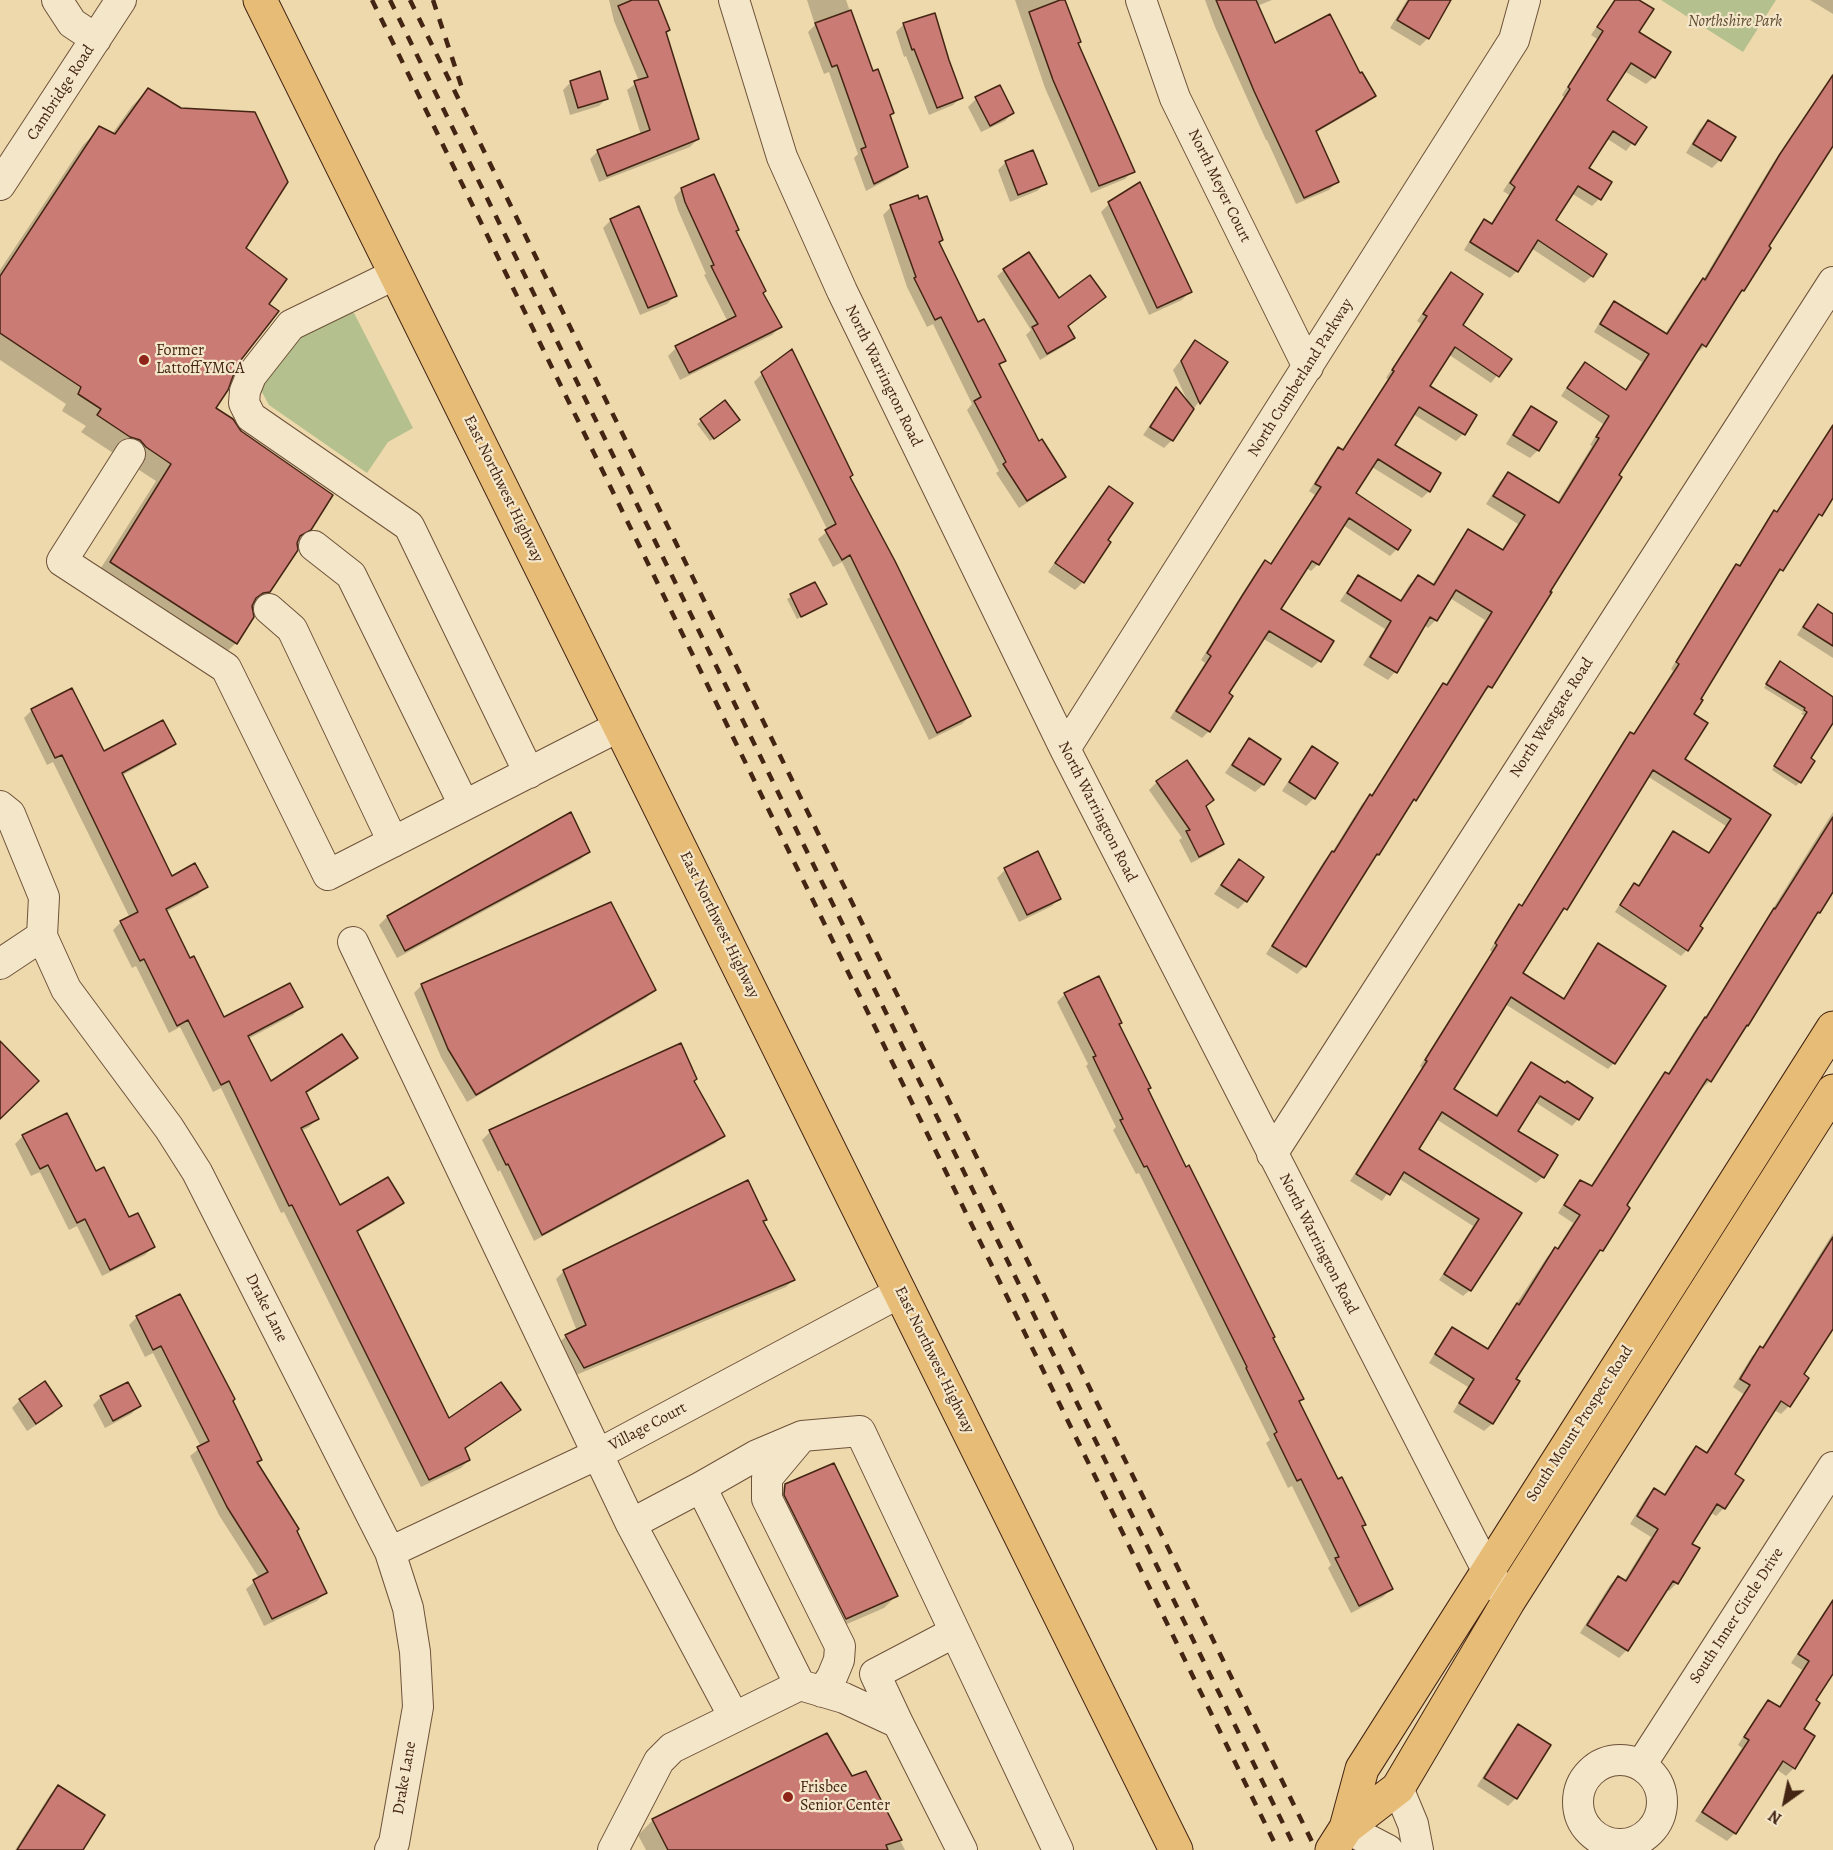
<!DOCTYPE html>
<style>
body{margin:0}
#map{position:relative;width:1833px;height:1850px;overflow:hidden;background:#eed9ac;font-family:Alegreya,serif}
canvas{display:block}
.north{position:absolute;left:1755px;top:1772px;width:60px;height:60px;-webkit-text-stroke:4px #f4e6c9;paint-order:stroke;rotate:213deg;font-size:16px;font-weight:700;line-height:24px;text-align:center;color:#442514}
.north::after{content:'';display:block;margin:auto;width:21px;height:27px;background:#442514;clip-path:polygon(50% 0,100% 100%,50% 72%,0 100%)}
</style>
<div id="map">
<canvas width="1833" height="1850"></canvas>
<div class="north">N</div>
</div>
<script>
const g = document.querySelector('canvas').getContext('2d');
g.lineJoin = 'round';
function fill(path, color) {
  g.fillStyle = color;
  g.fill(path, 'evenodd');
}
function toPath(rows) {
  const path = new Path2D();
  for (const r of rows) {
    if (r.length === 3) {
      path.moveTo(r[0] + r[2], r[1]);
      path.arc(r[0], r[1], r[2], 0, 2 * Math.PI);
      continue;
    }
    path.moveTo(r[0], r[1]);
    for (let i = 2; i < r.length; i += 2) path.lineTo(r[i], r[i + 1]);
  }
  return path;
}
function strokePath(path, color, width, dash) {
  g.strokeStyle = color;
  g.lineWidth = width;
  g.lineCap = dash ? 'butt' : 'round';
  g.setLineDash(dash || []);
  g.stroke(path);
}
function label(font, color, halo, rows, align = 'center') {
  g.font = font + ' Alegreya,serif';
  g.lineWidth = 4.5;
  g.setLineDash([]);
  g.textBaseline = 'middle';
  g.strokeStyle = halo;
  g.fillStyle = color;
  for (const [text, x, y, turn = 0] of rows) {
    g.save();
    g.translate(x, y);
    g.rotate((+turn || 0) * Math.PI / 180);
    g.textAlign = isNaN(turn) ? turn : align;
    if (halo) g.strokeText(text, 0, 0);
    g.fillText(text, 0, 0);
    g.restore();
  }
}
const green = toPath([
 [1661,0,1776,0,1743,52],
 [335,308,354,313,413,428,388,442,367,473,269,405,257,383,295,328]
]);
const shadow = toPath([
 [609,0,656,0,669,30,665,34,698,139,690,147,599,182,590,159,598,151,641,135,627,90,639,81,614,21],
 [807,0,846,0,872,73,893,113,889,117,906,166,898,174,866,191,854,158,858,154,829,72,824,74,808,32,815,25],
 [1015,0,1063,0,1077,44,1133,171,1125,179,1091,193,1045,88],
 [1205,0,1272,0,1257,6,1274,45,1360,75,1374,95,1367,103,1315,133,1337,182,1329,190,1296,204,1267,140,1266,140,1215,27],
 [1407,0,1450,0,1428,38,1420,46,1390,28],
 [1614,0,1637,0,1637,32,1654,77,1646,84,1624,71,1605,100,1645,127,1626,151,1606,138,1587,168,1610,182,1599,199,1592,206,1571,193,1554,221,1592,276,1584,283,1531,248,1517,271,1510,278,1464,250,1477,228,1484,221,1490,225,1509,195,1503,191,1564,97,1562,95,1597,39,1591,35],
 [1810,0,1833,0,1833,14],
 [904,24,961,97,953,105,929,115,906,56,904,57,896,32],
 [1833,73,1833,145,1801,193,1743,291,1736,298,1705,346,1697,353,1695,352,1617,475,1490,687,1482,694,1415,800,1406,808,1305,966,1297,974,1266,954,1324,861,1331,854,1362,804,1371,796,1436,693,1445,686,1485,620,1450,598,1436,620,1428,628,1424,625,1395,672,1388,680,1363,665,1385,629,1340,601,1351,585,1359,577,1399,602,1410,584,1418,577,1432,585,1461,539,1468,531,1501,551,1518,524,1486,504,1500,482,1508,474,1557,503,1592,446,1590,445,1603,424,1561,396,1577,372,1585,364,1625,390,1642,362,1594,332,1607,310,1614,303,1665,334,1695,288,1703,280,1773,163],
 [571,82,607,98,599,106,570,115,563,90],
 [999,87,1012,113,1005,121,981,132,968,107,976,99],
 [148,90,244,249,267,305,214,409,309,529,296,542,269,591,252,608,236,643,219,659,94,579,156,481,81,432,86,426,62,411,66,404,0,360,0,270,83,145,100,128,112,134,132,106],
 [1708,121,1734,137,1720,160,1712,168,1686,153,1700,129],
 [1006,162,1045,184,1037,191,1010,202,998,170],
 [1139,184,1190,292,1182,300,1149,315,1101,212,1109,204],
 [682,189,735,232,761,294,780,327,772,335,680,380,668,356,676,348,728,322,704,275,706,274,678,210,674,197],
 [891,207,941,240,938,244,978,324,1004,361,999,366,1039,443,1064,476,1056,484,1019,508,996,473,999,471,967,410,972,404,933,324,927,327,907,287,883,215],
 [611,220,675,296,667,304,640,315,603,228],
 [1004,270,1073,338,1066,345,1040,360,1026,335,1031,330,997,276],
 [1451,274,1461,325,1510,359,1491,383,1448,354,1428,387,1475,415,1463,434,1456,441,1413,414,1393,445,1429,491,1422,498,1372,467,1354,494,1397,549,1390,556,1343,525,1318,564,1311,571,1306,568,1279,609,1331,641,1319,661,1312,668,1262,638,1227,694,1231,696,1209,731,1202,738,1170,718,1205,663,1201,660,1235,605,1258,569,1265,562,1270,565,1315,495,1309,491,1331,456,1339,449,1342,451,1388,379,1386,378,1421,324,1417,321,1444,281],
 [1195,342,1226,363,1172,440,1164,448,1143,435,1169,397,1176,389,1188,402,1173,370],
 [762,374,848,478,970,716,962,724,929,740,842,562,833,567,818,539,828,531,754,382],
 [725,402,735,423,710,441,697,424],
 [1531,408,1538,450,1530,458,1506,444,1523,416],
 [1818,451,1833,461,1833,495,1782,570,1774,575,1692,714,1683,759,1769,815,1698,927,1687,950,1681,956,1615,912,1628,891,1635,885,1637,887,1667,839,1673,832,1708,854,1726,826,1647,776,1566,909,1558,915,1521,974,1563,1000,1592,951,1599,945,1614,1063,1608,1069,1505,1004,1452,1089,1495,1116,1525,1070,1531,1064,1578,1119,1572,1126,1535,1102,1516,1131,1543,1177,1536,1183,1436,1119,1416,1150,1520,1213,1470,1290,1463,1296,1439,1280,1473,1226,1398,1178,1382,1201,1350,1181,1422,1068,1420,1066,1492,952,1490,950,1513,912,1521,907,1624,740,1630,734,1633,735,1673,671,1671,669,1730,572,1736,566,1738,567,1768,519,1776,513,1812,458],
 [1109,488,1106,541,1083,582,1075,590,1048,572,1101,496],
 [815,584,825,604,797,619,787,599],
 [1818,606,1833,616,1833,658,1797,635,1810,614],
 [1777,667,1833,698,1833,720,1809,758,1800,782,1796,786,1772,770,1805,716,1801,714,1803,712,1764,688],
 [32,710,103,753,174,743,166,751,121,776,171,878,206,887,198,895,166,912,189,960,223,1019,301,1007,293,1015,248,1039,270,1083,356,1058,348,1066,305,1094,317,1119,309,1127,301,1131,340,1207,402,1203,394,1211,356,1233,449,1421,519,1409,511,1417,464,1450,469,1460,461,1468,421,1487,284,1212,281,1213,221,1088,213,1092,180,1027,169,1033,136,966,132,968,113,930,121,922,130,918,53,762,47,765,24,718],
 [1250,740,1279,759,1263,785,1255,792,1225,773,1242,748],
 [1312,748,1314,798,1306,806,1282,791,1305,756],
 [1157,782,1212,800,1205,808,1223,843,1215,851,1191,863,1179,840,1182,838,1149,790],
 [1833,812,1833,889,1819,912,1812,919,1747,1025,1740,1032,1710,1081,1702,1088,1700,1087,1625,1206,1601,1250,1594,1258,1514,1379,1518,1381,1492,1424,1484,1431,1453,1412,1468,1387,1429,1363,1445,1336,1452,1329,1486,1350,1547,1257,1555,1249,1556,1250,1573,1223,1558,1213,1573,1189,1581,1181,1590,1187,1658,1081,1666,1074,1667,1075,1697,1027,1703,1021],
 [570,815,589,851,581,859,397,958,379,925,387,917],
 [1038,853,1059,898,1052,906,1019,922,997,878,1005,870],
 [1239,861,1246,901,1238,909,1214,894,1231,869],
 [422,985,654,990,646,998,467,1102,441,1057,414,993],
 [1065,994,1118,1025,1146,1090,1272,1339,1298,1402,1338,1481,1364,1524,1361,1527,1391,1589,1383,1597,1351,1613,1328,1568,1331,1565,1292,1486,1288,1488,1266,1443,1270,1440,1139,1173,1136,1174,1113,1130,1116,1127,1086,1066,1088,1064,1057,1002],
 [693,1082,723,1135,716,1143,534,1241,500,1170,498,1172,482,1140,490,1132],
 [23,1136,95,1173,129,1219,153,1247,145,1255,102,1276,77,1226,69,1230,40,1172,31,1176,15,1144],
 [765,1220,762,1222,794,1279,786,1287,576,1375,558,1344,566,1336,577,1331,556,1279,564,1271],
 [1833,1233,1833,1326,1802,1375,1789,1406,1781,1414,1774,1410,1733,1475,1742,1480,1724,1508,1716,1516,1710,1512,1690,1544,1677,1583,1669,1591,1666,1589,1627,1650,1619,1658,1580,1633,1610,1585,1618,1577,1624,1581,1651,1537,1630,1524,1646,1498,1654,1490,1663,1496,1688,1456,1696,1448,1705,1454,1743,1394,1733,1387,1752,1356,1761,1349],
 [137,1317,231,1401,260,1459,256,1464,295,1531,325,1593,317,1601,264,1626,246,1589,259,1578,219,1515,190,1456,201,1447,153,1353,145,1357,129,1325],
 [45,1383,60,1406,53,1414,27,1431,12,1408,20,1400],
 [101,1397,139,1406,131,1414,105,1428,93,1405],
 [785,1485,896,1596,884,1608,833,1630,773,1498],
 [1832,1604,1833,1672,1814,1701,1802,1730,1794,1768,1786,1776,1776,1769,1735,1833,1727,1841,1695,1821,1742,1748,1738,1745,1760,1710,1768,1702,1778,1708,1802,1670,1791,1663,1824,1612],
 [1518,1726,1516,1798,1508,1806,1477,1786,1510,1734],
 [865,1773,905,1850,646,1850,638,1835,653,1820,851,1778],
 [58,1787,81,1850,15,1850,50,1795]
]);
const building = toPath([
 [632,0,658,0,670,30,666,32,699,139,607,176,597,150,650,130,634,81,648,77,618,6,632,0],
 [1060,0,1065,0,1081,42,1078,43,1135,172,1099,186,1053,80,1029,12,1060,0],
 [1216,0,1256,0,1275,43,1330,14,1360,73,1362,72,1376,96,1316,131,1339,182,1304,198,1254,91,1216,0],
 [1409,0,1451,0,1429,39,1397,20,1409,0],
 [1615,0,1639,0,1654,9,1639,32,1671,52,1655,78,1631,63,1607,100,1647,127,1635,145,1613,131,1589,168,1612,182,1601,200,1578,186,1556,220,1607,254,1593,277,1538,240,1518,272,1470,242,1484,219,1492,224,1515,187,1510,183,1570,89,1568,87,1603,31,1597,27,1615,0],
 [851,10,873,71,878,69,894,113,890,115,908,167,874,184,861,149,866,147,837,65,832,67,815,23,851,10],
 [935,13,949,60,963,98,937,108,914,49,912,50,903,23,935,13],
 [600,71,608,99,578,108,570,81,600,71],
 [1833,75,1833,146,1769,246,1771,248,1744,291,1742,290,1706,347,1702,344,1666,401,1619,475,1622,477,1550,592,1552,592,1492,688,1488,686,1416,801,1414,799,1379,855,1377,854,1306,967,1272,946,1332,851,1334,852,1370,794,1372,796,1443,683,1447,685,1492,612,1456,590,1437,621,1430,617,1397,673,1370,657,1391,621,1347,593,1358,575,1401,601,1418,575,1434,585,1468,529,1503,550,1525,515,1493,496,1508,472,1559,503,1599,438,1596,437,1609,416,1567,388,1585,362,1626,390,1649,354,1600,324,1614,301,1667,334,1703,278,1705,280,1780,154,1833,75],
 [1000,85,1014,113,990,126,975,97,1000,85],
 [148,88,181,108,255,112,288,182,246,248,287,279,269,304,279,311,237,365,228,390,216,408,233,419,241,431,333,495,311,530,300,536,297,543,298,550,270,592,263,593,256,598,252,606,254,617,237,644,110,562,171,464,146,447,140,440,130,437,97,415,101,409,78,394,81,387,0,333,0,276,99,126,115,134,148,88],
 [1708,120,1736,137,1721,161,1693,144,1708,120],
 [1033,150,1047,184,1018,195,1005,161,1033,150],
 [714,174,739,230,736,231,766,291,763,293,782,327,689,373,675,346,736,316,711,266,714,265,685,202,681,188,714,174],
 [1140,182,1192,292,1157,308,1108,202,1140,182],
 [918,195,919,199,927,196,943,240,939,242,978,322,984,319,1006,361,999,364,1039,441,1042,439,1066,477,1027,501,1003,464,1006,462,974,401,981,397,941,317,935,320,914,278,916,277,890,205,918,195],
 [639,206,677,296,648,308,610,219,639,206],
 [1029,252,1059,298,1090,275,1106,297,1068,326,1075,338,1047,354,1032,327,1038,324,1003,269,1029,252],
 [1451,272,1483,294,1463,325,1512,359,1499,377,1455,347,1430,386,1477,415,1465,435,1419,407,1395,445,1441,473,1430,492,1378,459,1356,493,1411,530,1398,550,1349,518,1319,565,1312,561,1281,609,1334,641,1321,662,1269,631,1229,693,1233,696,1210,732,1176,711,1211,656,1207,653,1242,596,1265,560,1271,564,1321,487,1315,484,1338,447,1343,450,1394,371,1392,370,1427,316,1423,314,1451,272],
 [1195,340,1228,362,1200,404,1181,361,1195,340],
 [792,349,853,475,850,477,895,561,971,716,937,733,850,555,842,560,825,530,836,524,761,372,792,349],
 [1176,387,1194,409,1173,441,1150,427,1176,387],
 [725,400,740,420,714,439,700,419,725,400],
 [1531,406,1557,422,1539,451,1513,435,1531,406],
 [1833,425,1833,498,1822,516,1819,514,1783,571,1780,569,1701,699,1703,700,1694,714,1708,723,1685,759,1771,815,1700,926,1703,928,1688,951,1620,905,1634,883,1639,886,1673,831,1709,853,1731,819,1653,770,1567,910,1564,908,1523,973,1564,999,1598,943,1666,986,1615,1064,1511,997,1454,1089,1497,1116,1531,1062,1565,1083,1567,1081,1593,1098,1579,1120,1540,1096,1518,1131,1558,1155,1544,1178,1442,1112,1419,1149,1522,1213,1471,1291,1444,1274,1479,1219,1404,1172,1390,1195,1356,1174,1427,1061,1425,1060,1497,945,1495,943,1519,904,1522,906,1630,732,1634,734,1679,664,1676,662,1736,564,1740,566,1774,510,1777,512,1833,425],
 [1109,486,1133,503,1108,540,1111,542,1084,583,1055,563,1109,486],
 [815,582,827,604,801,617,790,594,815,582],
 [1818,604,1833,614,1833,646,1803,627,1818,604],
 [1780,661,1833,697,1833,723,1811,758,1815,761,1801,783,1774,766,1807,712,1804,710,1805,708,1766,684,1780,661],
 [72,688,104,751,163,720,176,744,122,773,172,876,195,863,208,887,166,909,190,958,194,956,224,1017,290,983,303,1007,248,1036,271,1081,342,1034,358,1058,306,1092,319,1119,301,1128,340,1205,388,1177,404,1203,357,1231,449,1418,501,1382,521,1410,465,1448,470,1460,429,1480,292,1205,289,1206,229,1081,221,1085,188,1020,177,1026,144,959,140,961,120,921,138,912,62,755,55,758,31,709,72,688],
 [1249,738,1281,759,1264,785,1232,765,1249,738],
 [1312,746,1338,763,1315,799,1289,782,1312,746],
 [1187,760,1214,800,1206,806,1224,844,1199,857,1186,831,1190,830,1156,781,1187,760],
 [571,812,590,852,405,951,387,916,571,812],
 [1833,817,1833,892,1820,913,1818,912,1748,1026,1747,1025,1711,1082,1707,1079,1627,1205,1630,1208,1603,1251,1600,1250,1516,1379,1520,1381,1493,1424,1459,1403,1474,1379,1435,1354,1452,1327,1488,1349,1517,1303,1519,1305,1555,1247,1558,1249,1580,1215,1564,1205,1580,1180,1592,1186,1665,1072,1669,1074,1705,1017,1706,1018,1774,908,1775,909,1833,817],
 [1038,851,1061,899,1027,915,1004,868,1038,851],
 [1239,859,1264,877,1247,902,1221,885,1239,859],
 [611,902,656,990,476,1095,448,1049,421,984,611,902],
 [1099,976,1122,1023,1119,1024,1151,1088,1148,1089,1186,1167,1189,1165,1275,1337,1273,1338,1304,1399,1299,1401,1338,1479,1342,1477,1366,1525,1362,1526,1393,1589,1359,1606,1335,1558,1339,1557,1301,1479,1297,1481,1274,1434,1277,1432,1246,1368,1247,1367,1147,1166,1144,1167,1120,1120,1123,1119,1093,1057,1096,1056,1064,993,1099,976],
 [0,1041,39,1081,0,1119,0,1041],
 [681,1043,697,1079,694,1081,725,1136,542,1235,508,1164,506,1165,489,1130,681,1043],
 [67,1113,96,1171,104,1167,129,1217,138,1213,155,1247,110,1270,85,1219,77,1223,48,1165,40,1169,22,1135,67,1113],
 [748,1180,767,1220,763,1221,795,1280,584,1368,565,1335,586,1325,563,1270,748,1180],
 [1833,1237,1833,1329,1804,1374,1809,1378,1790,1407,1781,1401,1763,1429,1735,1474,1744,1480,1725,1509,1717,1504,1692,1544,1700,1548,1678,1584,1673,1581,1628,1651,1587,1625,1618,1576,1626,1581,1658,1529,1637,1516,1654,1488,1665,1495,1696,1446,1707,1453,1750,1385,1740,1379,1760,1346,1763,1348,1833,1237],
 [180,1294,235,1399,233,1401,262,1460,257,1462,299,1529,297,1531,327,1593,272,1619,253,1580,268,1572,227,1507,197,1447,209,1441,161,1346,153,1350,136,1316,180,1294],
 [45,1381,62,1406,36,1424,19,1399,45,1381],
 [128,1382,141,1406,113,1421,100,1396,128,1382],
 [834,1463,898,1596,846,1619,784,1495,785,1484,834,1463],
 [1833,1600,1833,1674,1816,1700,1820,1703,1804,1729,1815,1736,1795,1769,1783,1761,1736,1834,1702,1812,1749,1740,1744,1737,1768,1700,1780,1707,1809,1661,1798,1654,1833,1600],
 [1518,1724,1551,1745,1517,1799,1484,1778,1518,1724],
 [827,1733,852,1776,866,1771,902,1840,886,1845,888,1850,668,1850,652,1819,827,1733],
 [58,1785,105,1815,83,1850,17,1850,58,1785]
]);
const minor = toPath([
 [57,0,72,23,96,39],
 [734,0,782,157,842,291,1065,749,1487,1570,1500,1589],
 [1141,0,1175,98,1308,367],
 [0,185,121,0],
 [396,274,291,325,251,376,245,391,244,403,251,417,409,526,529,773],
 [130,454,62,561,226,668,328,875,620,726],
 [314,546,351,575,464,805],
 [269,609,292,629,393,842],
 [1065,749,1514,40,1525,0],
 [0,806,10,814,44,897,42,936,66,989,169,1128,197,1172,390,1552,408,1608,415,1652,418,1707,394,1843,390,1850],
 [353,942,631,1524],
 [0,964,42,936],
 [1272,1154,1833,282],
 [798,1441,767,1478,767,1499,840,1646,839,1660,832,1677,822,1692],
 [701,1487,757,1455,802,1436,860,1431,955,1632],
 [390,1552,598,1454,901,1292],
 [734,1717,631,1524,701,1487,800,1685],
 [898,1723,875,1674,955,1632,1058,1850],
 [1620,1802,42],
 [1641,1765,1833,1467],
 [1398,1788,1413,1824,1418,1850],
 [1346,1828,1388,1850],
 [613,1850,659,1761,672,1748,800,1685,844,1698,898,1723,962,1850]
]);
const major = toPath([
 [260,0,1176,1850],
 [1346,1828,1398,1788,1508,1602,1833,1091],
 [1332,1850,1346,1828,1362,1769,1833,1028]
]);
const rail = toPath([
 [372,0,1278,1850],
 [390,0,1296,1850],
 [410,0,1316,1850],
 [433,0,464,94]
]);
const markers = [
 [144,360,6,"#8f2418"],
 [788,1797,6,"#8f2418"]
];
const parkNames = [
 ["Northshire Park",1735,22]
];
const streetNames = [
 ["Cambridge Road",61,93,-57],
 ["North Meyer Court",1219,186,64],
 ["North Warrington Road",883,376,64],
 ["North Cumberland Parkway",1301,378,-58],
 ["East Northwest Highway",503,489,64],
 ["North Westgate Road",1552,718,-57],
 ["North Warrington Road",1097,812,63],
 ["East Northwest Highway",719,925,64],
 ["North Warrington Road",1318,1244,63],
 ["Drake Lane",266,1308,63],
 ["East Northwest Highway",934,1360,64],
 ["South Mount Prospect Road",1580,1424,-57],
 ["Village Court",648,1427,-28],
 ["South Inner Circle Drive",1737,1616,-57],
 ["Drake Lane",405,1778,-80]
];
const poiNames = [
 ["Former",156,351],
 ["Lattoff YMCA",156,369],
 ["Frisbee",800,1788],
 ["Senior Center",800,1806]
];
fill(green, '#b4c08d');
fill(shadow, '#0003');
fill(building, '#ca7b73');
strokePath(building, '#442514', 1.5);
strokePath(minor, '#6e523a', 32);
strokePath(major, '#442514', 35);
strokePath(minor, '#f4e6c9', 30);
strokePath(major, '#e7bc76', 33);
strokePath(rail, '#442514', 4.5, [10, 10]);
for (const [x, y, r, color] of markers) {
  const dot = new Path2D();
  dot.arc(x, y, r, 0, 2 * Math.PI);
  g.fillStyle = color;
  g.fill(dot);
  strokePath(dot, '#f4e6c9', 2);
}
label('italic 16px', '#604c32', '#f4e6c9', parkNames);
label('16px', '#442514', '#f4e6c9', streetNames);
label('16px', '#442514', '#f4e6c9', poiNames, 'left');
</script>
